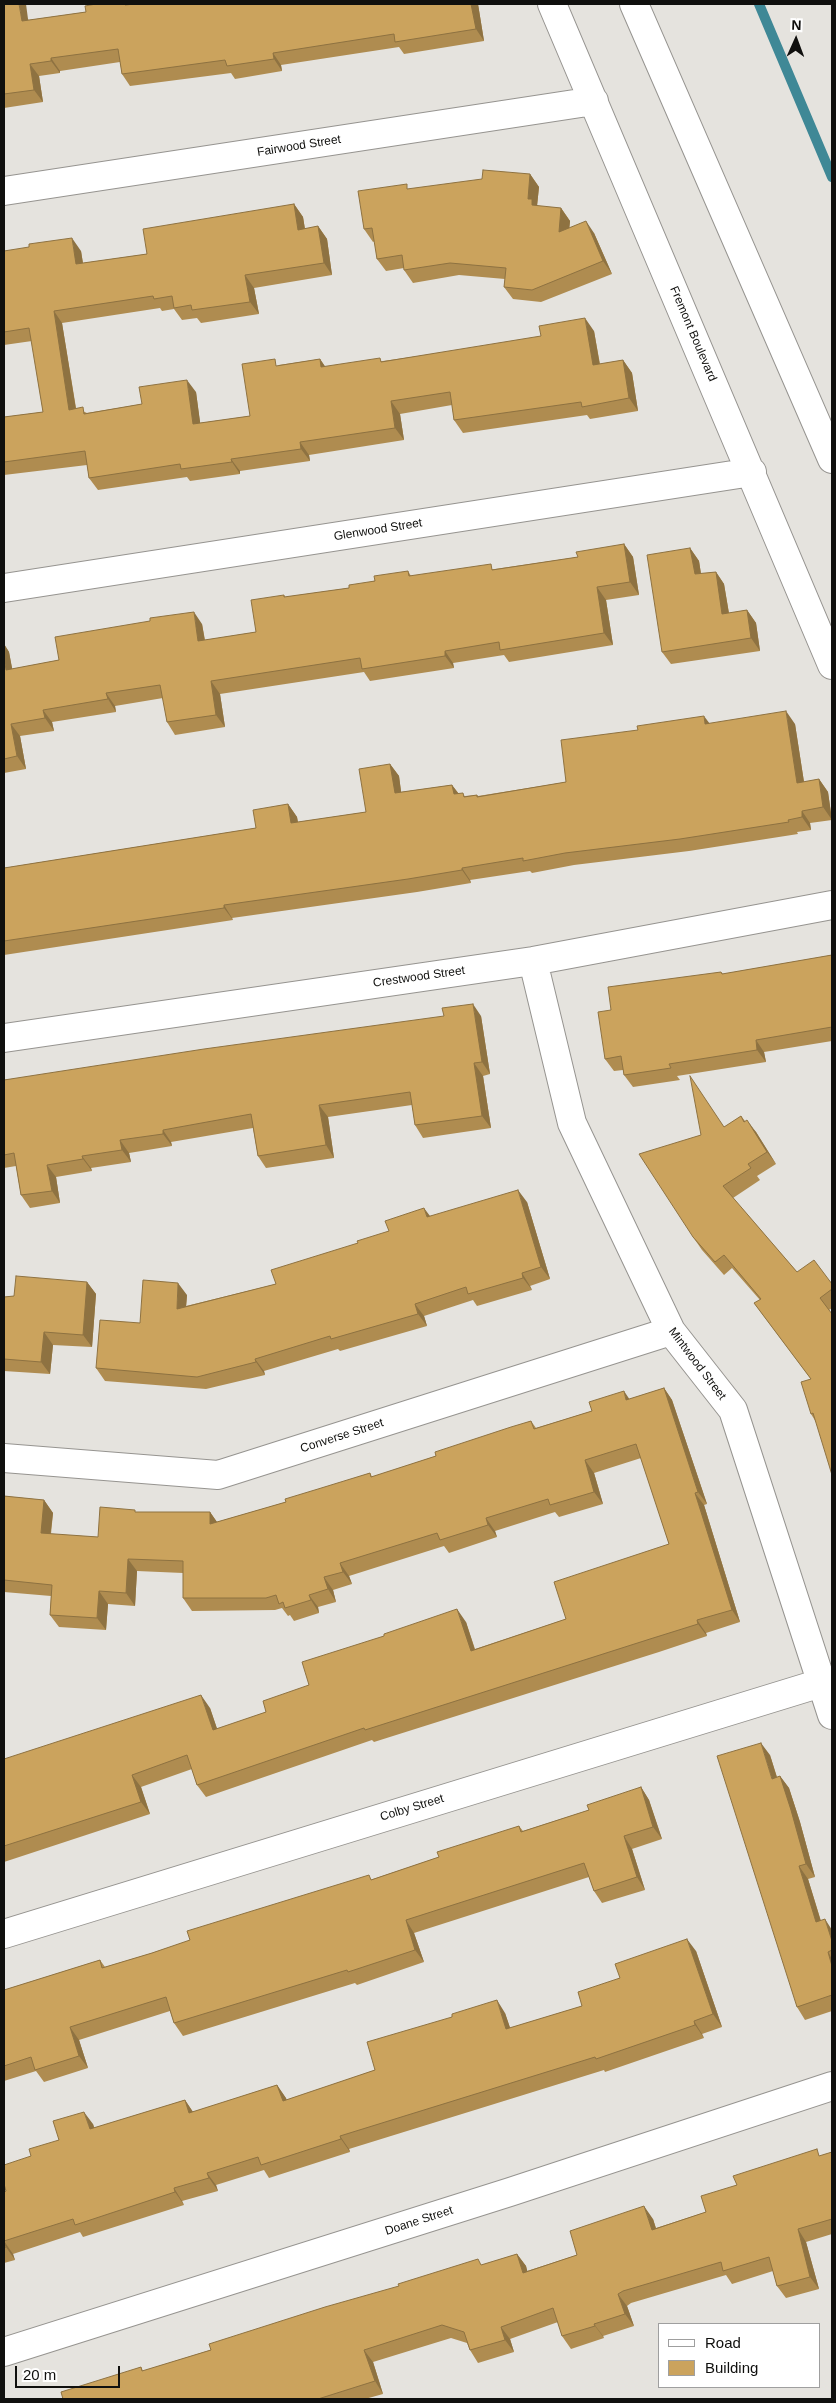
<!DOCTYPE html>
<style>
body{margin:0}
#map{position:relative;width:836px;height:2403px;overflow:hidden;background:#e5e3de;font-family:Helvetica,sans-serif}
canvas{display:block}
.frame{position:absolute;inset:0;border:5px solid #10100e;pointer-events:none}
.legend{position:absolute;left:658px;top:2323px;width:162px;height:65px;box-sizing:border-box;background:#fff;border:1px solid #9f9f9f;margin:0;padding:6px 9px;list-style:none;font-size:15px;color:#10100e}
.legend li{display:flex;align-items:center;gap:10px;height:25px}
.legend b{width:25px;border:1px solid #9f9f9f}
.north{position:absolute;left:771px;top:15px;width:50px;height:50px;-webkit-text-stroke:4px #fff;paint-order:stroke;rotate:2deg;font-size:14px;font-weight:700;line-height:20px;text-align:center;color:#10100e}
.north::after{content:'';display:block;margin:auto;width:18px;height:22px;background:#10100e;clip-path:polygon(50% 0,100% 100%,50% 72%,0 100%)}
.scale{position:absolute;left:15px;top:2366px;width:105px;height:22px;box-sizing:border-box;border:2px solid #10100e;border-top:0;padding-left:6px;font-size:15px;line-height:18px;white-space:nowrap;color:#10100e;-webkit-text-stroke:4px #fff;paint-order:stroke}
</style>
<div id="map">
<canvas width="836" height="2403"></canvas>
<div class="frame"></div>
<ul class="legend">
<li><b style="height:6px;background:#fff"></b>Road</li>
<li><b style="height:14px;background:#cba35d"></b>Building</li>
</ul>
<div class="north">N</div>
<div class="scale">20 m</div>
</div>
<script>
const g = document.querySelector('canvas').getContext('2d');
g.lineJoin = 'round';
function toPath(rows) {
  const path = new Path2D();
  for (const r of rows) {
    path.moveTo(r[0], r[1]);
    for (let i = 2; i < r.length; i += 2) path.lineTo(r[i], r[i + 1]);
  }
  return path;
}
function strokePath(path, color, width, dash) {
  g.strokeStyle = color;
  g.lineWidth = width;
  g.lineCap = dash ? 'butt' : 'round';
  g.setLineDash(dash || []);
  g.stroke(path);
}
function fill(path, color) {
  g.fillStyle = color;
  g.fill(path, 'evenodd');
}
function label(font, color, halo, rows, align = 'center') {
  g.font = font + ' Helvetica,sans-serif';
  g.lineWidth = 4.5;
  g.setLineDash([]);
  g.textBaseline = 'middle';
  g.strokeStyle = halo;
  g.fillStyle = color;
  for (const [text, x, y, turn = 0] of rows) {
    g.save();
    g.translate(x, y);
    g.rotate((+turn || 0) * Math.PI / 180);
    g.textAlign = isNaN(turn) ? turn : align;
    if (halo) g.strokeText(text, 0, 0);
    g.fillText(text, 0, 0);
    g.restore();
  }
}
const stream = toPath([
 [759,4,832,177]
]);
const minor = toPath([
 [552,4,832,665],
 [4,191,594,101],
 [4,588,752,472],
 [533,961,572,1123,671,1331,733,1410,832,1715],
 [4,1038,533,961,832,905],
 [4,1458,218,1475,671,1331],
 [4,1934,821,1683],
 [4,2352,510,2192,832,2086]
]);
const primary = toPath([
 [634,4,832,459]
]);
const wall = toPath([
 [4,4,29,20,86,12,135,4,478,4,484,41,404,54,399,47,281,65,282,71,235,79,231,73,130,86,122,74,120,62,60,71,60,73,39,76,43,102,4,108],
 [530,174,539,187,537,206,561,208,570,221,569,228,594,233,612,274,541,302,513,299,504,287,505,279,459,275,413,283,404,270,404,268,386,271,377,259,375,241,373,242,364,229,411,189],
 [294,204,303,217,305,229,318,226,327,239,332,275,254,288,259,314,201,323,197,318,182,320,174,309,162,311,160,308,62,323,76,408,87,413,142,404,196,392,200,423,250,416,279,365,320,359,325,367,383,361,594,331,600,364,623,360,632,373,638,411,590,419,587,415,463,433,454,420,452,405,400,414,404,440,309,455,310,461,240,471,240,474,190,481,187,477,98,490,89,478,87,465,4,475,4,417,43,412,32,341,4,345,4,251,81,251,83,263,147,254],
 [624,544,633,557,639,595,606,600,613,645,509,662,504,655,453,663,454,668,370,681,364,672,220,694,225,727,175,735,167,722,163,698,115,706,116,712,52,722,54,731,20,736,26,769,4,773,4,644,9,652,12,669,59,660,202,624,205,640,256,632,284,595,285,597,349,588,408,571,411,576,495,569,578,557],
 [690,548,699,561,701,574,716,572,724,584,729,613,747,610,756,623,760,651,671,664,662,652],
 [710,724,795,724,804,782,819,779,828,792,832,820,810,823,811,830,797,832,798,834,689,851,574,865,532,873,530,871,470,880,471,883,417,892,232,918,233,920,4,955,4,868,256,828,288,804,297,817,298,822,366,812,390,764,399,776,401,792,452,785,459,794,465,796,477,795,478,796,566,782],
 [832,955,832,1041,764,1052,766,1062,677,1076,680,1080,633,1087,624,1075,623,1070,614,1071,605,1059,611,1010,721,972,723,974],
 [481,1016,490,1074,483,1076,491,1128,423,1138,415,1125,412,1105,328,1117,334,1158,266,1168,258,1156,253,1128,171,1142,172,1146,129,1153,131,1162,91,1168,92,1171,56,1177,60,1203,30,1208,21,1195,16,1166,4,1168,4,1080],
 [741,1116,745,1121,756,1132,776,1164,757,1176,760,1180,733,1198,797,1272,832,1284,832,1308,829,1310,816,1422,811,1414,811,1379,754,1303,760,1300,732,1268,724,1275,702,1250,693,1237,701,1135,725,1127],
 [527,1202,550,1279,530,1286,532,1290,477,1306,473,1300,424,1316,427,1326,340,1351,338,1349,264,1371,265,1375,206,1389,105,1381,96,1368,140,1323,187,1295,186,1306,276,1284,358,1243,430,1216],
 [87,1282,96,1294,92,1347,53,1345,50,1374,4,1371,4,1297,14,1296],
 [664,1388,672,1400,707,1504,704,1505,740,1622,706,1633,707,1636,659,1652,374,1742,372,1740,206,1797,197,1785,192,1769,141,1787,150,1814,4,1862,4,1759,210,1708,217,1729,266,1712,309,1685,466,1622,475,1649,566,1619,669,1544,641,1458,594,1473,603,1504,559,1517,555,1512,495,1531,497,1537,449,1553,444,1546,349,1576,352,1584,333,1590,336,1602,318,1607,319,1613,294,1621,290,1615,288,1616,282,1608,275,1610,192,1611,183,1598,183,1573,137,1571,135,1606,108,1604,106,1630,59,1627,50,1615,51,1596,4,1592,4,1496,44,1500,53,1513,51,1534,98,1537,137,1512,210,1512,217,1522,286,1502,370,1473,372,1477,436,1456,531,1421,536,1428,592,1411],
 [770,1755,777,1777,780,1776,789,1788,800,1822,815,1877,808,1879,821,1921,832,1930,832,2011,805,2020,797,2007],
 [641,1787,649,1800,662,1839,632,1849,645,1890,602,1903,594,1891,589,1877,414,1933,424,1962,357,1985,355,1983,183,2036,174,2023,170,2011,79,2040,88,2068,44,2082,36,2071,4,2081,4,1990,100,1960,105,1967,152,1953,439,1857,519,1826,523,1831,589,1810],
 [696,1951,722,2027,702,2034,704,2038,605,2072,604,2070,349,2149,350,2152,269,2178,264,2170,216,2185,218,2191,182,2201,184,2205,83,2237,80,2232,13,2254,15,2260,4,2263,4,2192,6,2191,31,2156,59,2140,93,2124,94,2128,185,2100,193,2112,277,2085,287,2100,375,2070,505,2013,510,2028,582,2006,620,1978],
 [832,2152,832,2234,806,2242,819,2289,786,2298,777,2286,773,2271,732,2284,726,2275,631,2303,627,2306,634,2326,603,2336,604,2338,571,2349,562,2336,558,2322,510,2339,514,2352,478,2363,470,2350,467,2343,451,2338,373,2362,383,2394,365,2399,61,2399,141,2367,143,2371,517,2254,526,2266,527,2271,577,2255,653,2219,656,2228,706,2212,737,2185]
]);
const shadedWall = toPath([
 [19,4,26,4,30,34,22,21],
 [471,4,478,4,484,41,476,29],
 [273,53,281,65,282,71,274,59],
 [51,58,60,71,60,73,51,61],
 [30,64,39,76,43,102,34,90],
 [530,174,539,187,537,206,541,218,528,199],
 [294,204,303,217,307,242,298,230],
 [561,208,570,221,568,245,559,232],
 [586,221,594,233,612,274,603,261],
 [318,226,327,239,332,275,324,263],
 [72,238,81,251,85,277,76,264],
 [245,275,254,288,259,314,250,302],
 [54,311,62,323,78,422,69,410],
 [585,318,594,331,602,378,593,365],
 [320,359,329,372,321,367],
 [623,360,632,373,638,411,629,398],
 [187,380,196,392,202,436,193,424],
 [391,401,400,414,404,440,395,428],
 [300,442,309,455,310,461,301,449],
 [231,459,240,471,240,474,232,462],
 [624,544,633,557,639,595,630,582],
 [690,548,699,561,703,587,695,574],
 [716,572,724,584,731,626,722,614],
 [597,587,606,600,613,645,604,633],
 [747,610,756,623,760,651,751,638],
 [194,612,202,624,207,654,198,641],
 [4,644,9,652,15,683,6,670,4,657],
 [445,651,453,663,454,668,445,656],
 [211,681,220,694,225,727,216,715],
 [106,693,115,706,116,712,108,699],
 [43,710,52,722,54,731,45,718],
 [786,711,795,724,806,795,797,783],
 [704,716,713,728,705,724],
 [11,724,20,736,26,769,17,756],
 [390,764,399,776,403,806,395,793],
 [819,779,828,792,832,820,823,807],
 [452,785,461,797,454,794],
 [288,804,297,817,300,836,291,823],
 [802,811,810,823,811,830,802,817],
 [462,868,470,880,471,883,462,870],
 [224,905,232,918,233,920,224,908],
 [473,1004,481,1016,490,1074,482,1062],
 [756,1040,764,1052,766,1062,757,1050],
 [474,1063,483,1076,491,1128,482,1116],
 [319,1105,328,1117,334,1158,326,1145],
 [747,1120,756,1132,776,1164,767,1152],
 [163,1130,171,1142,172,1146,163,1134],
 [120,1140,129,1153,131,1162,122,1150],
 [82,1156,91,1168,92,1171,83,1159],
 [47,1165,56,1177,60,1203,52,1191],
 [518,1190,527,1202,550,1279,541,1267],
 [424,1208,433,1220,427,1217],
 [522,1273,530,1286,532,1290,523,1278],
 [87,1282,96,1294,92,1347,83,1335],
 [178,1283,187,1295,185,1321,177,1309],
 [415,1304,424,1316,427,1326,418,1314],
 [44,1332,53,1345,50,1374,41,1362],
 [255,1359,264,1371,265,1375,256,1362],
 [664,1388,672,1400,707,1504,698,1492],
 [624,1391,632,1403,626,1400],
 [585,1460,594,1473,603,1504,594,1492],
 [695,1493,704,1505,740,1622,732,1610],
 [44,1500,53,1513,49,1546,41,1533],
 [210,1512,219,1525,210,1524],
 [486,1518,495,1531,497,1537,488,1525],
 [128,1559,137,1571,135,1606,126,1593],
 [340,1563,349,1576,352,1584,343,1572],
 [324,1577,333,1590,336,1602,328,1589],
 [99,1591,108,1604,106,1630,97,1618],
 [309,1595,318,1607,319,1613,311,1600],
 [457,1609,466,1622,479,1663,471,1651],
 [697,1620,706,1633,707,1636,698,1624],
 [201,1695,210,1708,222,1743,213,1730],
 [761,1743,770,1755,781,1791,772,1779],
 [132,1775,141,1787,150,1814,141,1802],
 [780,1776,789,1788,800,1822,815,1877,806,1864],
 [641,1787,649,1800,662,1839,653,1827],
 [624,1836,632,1849,645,1890,637,1877],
 [799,1866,808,1879,825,1935,816,1922],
 [825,1919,832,1930,832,1941],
 [406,1920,414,1933,424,1962,415,1950],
 [687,1939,696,1951,722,2027,713,2014],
 [828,1952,832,1959,832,1966],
 [497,2000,505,2013,515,2042,506,2029],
 [694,2021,702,2034,704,2038,695,2025],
 [70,2027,79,2040,88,2068,79,2056],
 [277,2085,286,2098,291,2114,283,2101],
 [185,2100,193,2112,189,2113],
 [84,2112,93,2124,99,2142,90,2129],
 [340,2136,349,2149,350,2152,341,2139],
 [207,2173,216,2185,218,2191,209,2178],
 [174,2188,182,2201,184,2205,175,2192],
 [644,2206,653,2219,660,2242,652,2230],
 [798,2229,806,2242,819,2289,810,2277],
 [4,2241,13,2254,15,2260,6,2247],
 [517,2254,526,2266,531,2285,523,2273],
 [618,2294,627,2306,634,2326,625,2314],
 [594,2324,603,2336,604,2338,595,2326],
 [501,2327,510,2339,514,2352,505,2340],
 [364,2350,373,2362,383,2394,375,2381]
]);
const building = toPath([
 [4,4,19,4,22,21,86,12,85,6,96,4,125,4,125,5,135,4,471,4,476,29,395,42,394,34,273,53,274,59,227,66,225,60,122,74,118,49,51,58,51,61,30,64,34,90,4,94,4,4],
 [483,170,530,174,528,199,532,199,532,205,561,208,559,232,586,221,603,261,532,290,504,287,506,268,450,263,404,270,402,255,377,259,372,228,364,229,358,191,407,184,407,189,482,179,483,170],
 [294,204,298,230,318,226,324,263,245,275,250,302,192,310,191,305,174,308,172,296,154,299,153,296,54,311,69,410,83,407,84,414,142,404,139,387,187,380,193,424,250,416,242,364,275,359,276,366,320,359,321,367,380,358,381,362,541,336,539,326,585,318,593,365,623,360,629,398,582,407,581,402,454,420,450,392,391,401,395,428,300,442,301,449,231,459,232,462,181,469,180,464,89,478,85,451,4,462,4,417,43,412,29,328,4,332,4,251,29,247,29,244,72,238,76,264,147,254,143,229,294,204],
 [624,544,630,582,597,587,604,633,500,650,499,642,445,651,445,656,362,669,360,658,211,681,216,715,167,722,160,685,106,693,108,699,43,710,45,718,11,724,17,756,4,759,4,657,6,670,59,660,55,637,150,621,150,618,194,612,198,641,256,632,251,600,284,595,284,597,349,588,349,585,375,581,374,576,408,571,409,576,491,564,492,570,578,557,576,552,624,544],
 [690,548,695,574,716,572,722,614,747,610,751,638,662,652,647,555,690,548],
 [786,711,797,783,819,779,823,807,802,811,802,817,788,820,789,822,680,839,565,853,523,861,523,858,462,868,462,870,408,879,224,905,224,908,4,941,4,868,256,828,253,810,288,804,291,823,366,812,359,769,390,764,395,793,452,785,454,794,463,793,464,797,477,795,477,797,566,782,561,740,638,730,637,726,704,716,705,724,786,711],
 [832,955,832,1027,756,1040,757,1050,669,1064,671,1068,624,1075,621,1056,605,1059,598,1012,611,1010,608,987,721,972,722,974,832,955],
 [473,1004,482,1062,474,1063,482,1116,415,1125,410,1092,319,1105,326,1145,258,1156,251,1114,163,1130,163,1134,120,1140,122,1150,82,1156,83,1159,47,1165,52,1191,21,1195,14,1153,4,1155,4,1080,204,1049,444,1016,442,1008,473,1004],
 [690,1076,724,1127,741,1116,744,1122,747,1120,767,1152,748,1164,751,1168,723,1186,797,1272,814,1260,832,1284,832,1289,820,1298,832,1314,832,1475,813,1413,811,1414,801,1382,811,1379,754,1303,761,1299,724,1255,715,1262,693,1237,639,1154,701,1135,690,1076],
 [518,1190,541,1267,522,1273,523,1278,468,1294,466,1287,415,1304,418,1314,331,1339,330,1336,255,1359,256,1362,197,1377,96,1368,100,1320,140,1323,143,1280,178,1283,177,1309,276,1284,271,1270,358,1243,357,1241,389,1231,385,1221,424,1208,427,1217,518,1190],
 [16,1276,87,1282,83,1335,44,1332,41,1362,4,1359,4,1297,14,1296,16,1276],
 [664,1388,698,1492,695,1493,732,1610,697,1620,698,1624,650,1639,365,1730,364,1728,197,1785,187,1755,132,1775,141,1802,4,1846,4,1759,201,1695,213,1730,266,1712,263,1701,309,1685,302,1662,384,1636,384,1634,457,1609,471,1651,566,1619,554,1582,669,1544,636,1444,585,1460,594,1492,550,1505,548,1499,486,1518,488,1525,440,1540,437,1533,340,1563,343,1572,324,1577,328,1589,309,1595,311,1600,285,1608,283,1602,279,1604,276,1595,266,1598,183,1598,183,1561,128,1559,126,1593,99,1591,97,1618,50,1615,52,1585,4,1580,4,1496,44,1500,41,1533,98,1537,100,1507,135,1510,135,1512,210,1512,210,1524,286,1502,285,1499,318,1489,370,1473,371,1477,436,1456,435,1452,511,1427,531,1421,534,1429,592,1411,589,1402,624,1391,626,1400,664,1388],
 [761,1743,772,1779,780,1776,791,1810,806,1864,799,1866,816,1922,825,1919,832,1941,832,1950,828,1952,832,1966,832,1995,797,2007,717,1756,761,1743],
 [641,1787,653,1827,624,1836,637,1877,594,1891,584,1863,406,1920,415,1950,348,1972,347,1970,174,2023,166,1997,70,2027,79,2056,35,2070,31,2057,4,2066,4,1990,100,1960,102,1968,152,1953,190,1940,187,1931,369,1875,371,1880,439,1857,437,1852,519,1826,521,1832,589,1810,587,1805,641,1787],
 [687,1939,713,2014,694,2021,695,2025,596,2059,595,2057,340,2136,341,2139,261,2165,258,2157,207,2173,209,2178,174,2188,175,2192,75,2225,73,2219,4,2241,6,2247,4,2248,4,2192,6,2191,4,2184,4,2165,31,2156,29,2149,59,2140,53,2121,84,2112,90,2129,185,2100,189,2113,277,2085,283,2101,375,2070,367,2042,452,2017,452,2014,497,2000,506,2029,582,2006,578,1992,620,1978,615,1964,687,1939],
 [817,2149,819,2156,832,2152,832,2219,798,2229,810,2277,777,2286,769,2257,723,2271,721,2262,623,2291,618,2294,625,2314,594,2324,595,2326,562,2336,553,2308,501,2327,505,2340,470,2350,464,2332,442,2325,364,2350,375,2381,318,2399,61,2399,63,2399,61,2392,141,2367,142,2371,211,2350,209,2344,325,2307,399,2286,398,2284,478,2259,481,2265,517,2254,523,2273,577,2255,570,2231,644,2206,652,2230,706,2212,701,2196,737,2185,733,2176,817,2149]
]);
const streetNames = [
 ["Fairwood Street",299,146,-9],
 ["Fremont Boulevard",693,334,67],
 ["Glenwood Street",378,530,-9],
 ["Crestwood Street",419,977,-8],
 ["Mintwood Street",697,1364,53],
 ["Converse Street",342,1436,-18],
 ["Colby Street",412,1808,-17],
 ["Doane Street",419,2221,-18]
];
strokePath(stream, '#3f8896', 10);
strokePath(minor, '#969490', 30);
strokePath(primary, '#969490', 30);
strokePath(minor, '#fff', 28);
strokePath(primary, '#fff', 28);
fill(wall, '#af8c50');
fill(shadedWall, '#8e7241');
fill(building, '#cba35d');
strokePath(building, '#8e7241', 1);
label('12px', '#10100e', '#fff', streetNames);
</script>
